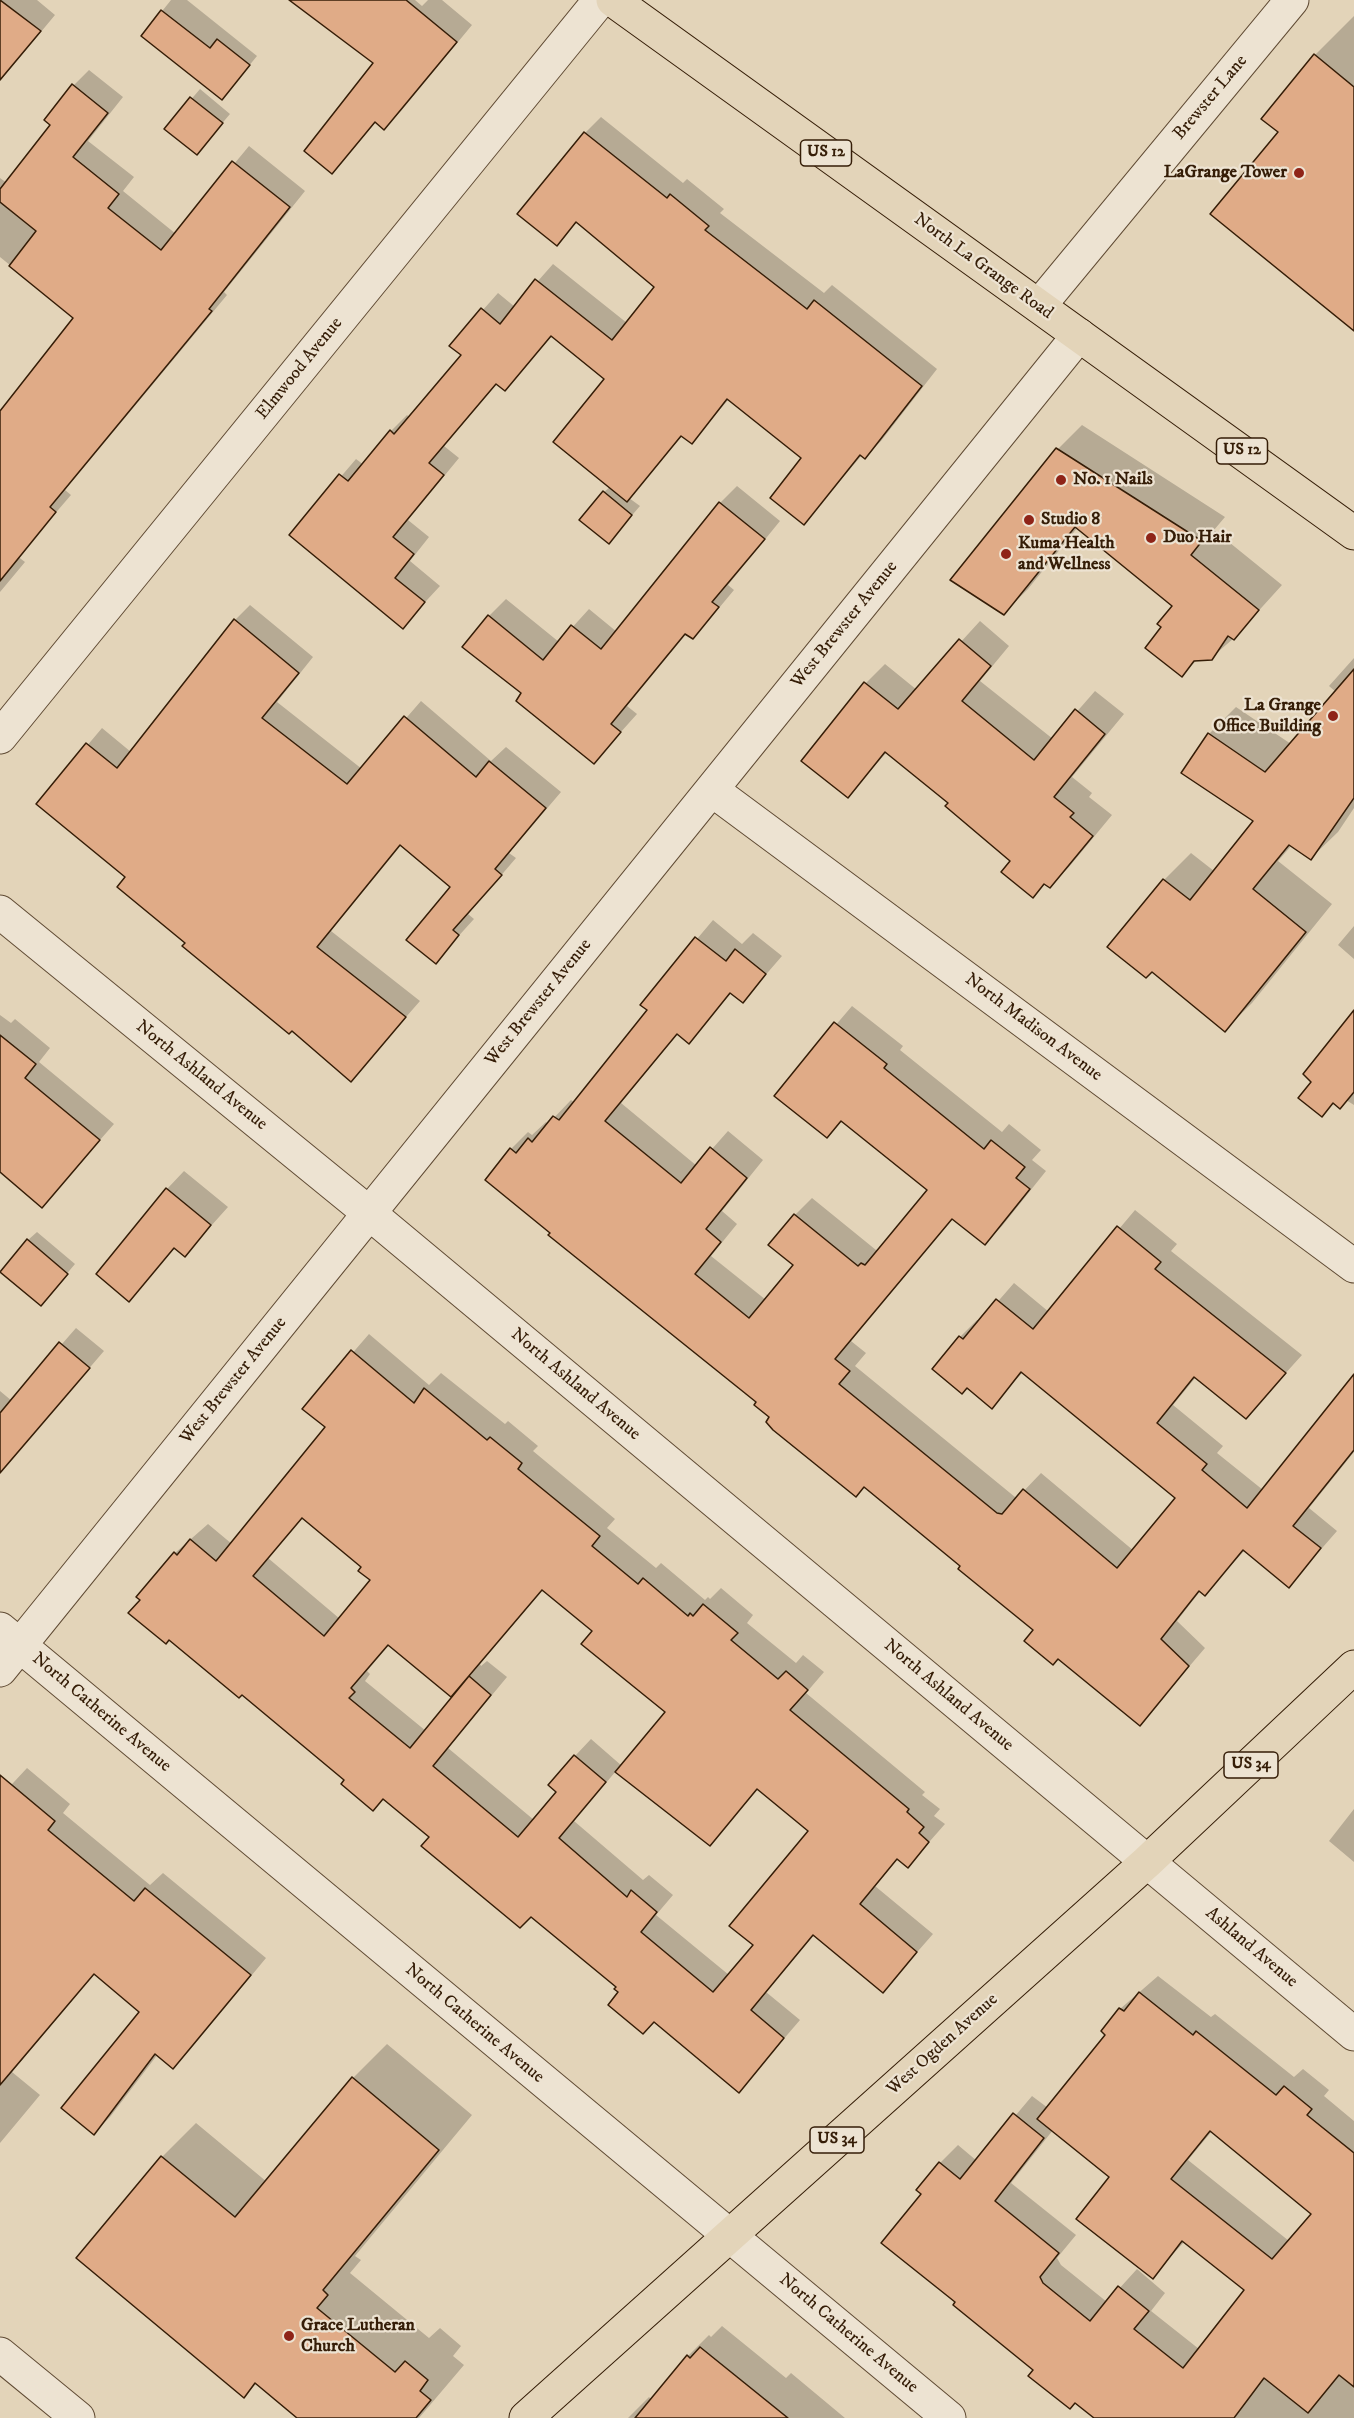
<!DOCTYPE html>
<style>
body{margin:0}
canvas{display:block;background:#e3d4b9}
</style>
<canvas width="1354" height="2418"></canvas>
<script>
const g = document.querySelector('canvas').getContext('2d');
g.lineJoin = 'round';
function fill(path, color) {
  g.fillStyle = color;
  g.fill(path, 'evenodd');
}
function toPath(rows) {
  const path = new Path2D();
  for (const r of rows) {
    path.moveTo(r[0], r[1]);
    for (let i = 2; i < r.length; i += 2) path.lineTo(r[i], r[i + 1]);
  }
  return path;
}
function strokePath(path, color, width, dash) {
  g.strokeStyle = color;
  g.lineWidth = width;
  g.lineCap = dash ? 'butt' : 'round';
  g.setLineDash(dash || []);
  g.stroke(path);
}
function label(font, color, halo, rows, align = 'center') {
  g.font = font + ' "IM FELL DW Pica",serif';
  g.lineWidth = 4.5;
  g.setLineDash([]);
  g.textBaseline = 'middle';
  g.strokeStyle = halo;
  g.fillStyle = color;
  for (const [text, x, y, turn = 0] of rows) {
    g.save();
    g.translate(x, y);
    g.rotate((+turn || 0) * Math.PI / 180);
    g.textAlign = isNaN(turn) ? turn : align;
    if (halo) g.strokeText(text, 0, 0);
    g.fillText(text, 0, 0);
    g.restore();
  }
}
const shadow = toPath([
 [0,0,37,0,55,15,0,81],
 [171,0,187,0,257,56,230,89,143,35],
 [292,0,415,0,422,6,428,0,442,0,472,25,401,111,384,128,376,122,332,172,375,62],
 [1354,16,1354,329,1280,132,1315,55],
 [89,70,123,97,88,141,134,177,123,191,176,234,249,146,305,191,224,292,227,295,65,490,71,495,22,552,0,534,0,413,75,318,0,257,0,178,7,183,52,125,74,85],
 [200,89,230,114,197,153,166,129],
 [601,117,683,183,687,179,724,209,720,213,824,293,832,285,937,369,881,441,865,457,862,455,804,523,803,458,729,399,692,442,683,435,629,498,640,506,609,542,604,492,610,487,606,379,552,336,505,389,497,383,444,446,459,458,408,520,429,537,410,561,440,586,402,627,291,535,356,459,364,465,391,431,407,415,410,418,463,355,451,346,498,293,515,307,553,264,627,323,657,287,577,222,556,244,585,133],
 [1082,425,1225,517,1214,530,1282,585,1234,638,1211,658,1198,659,1182,675,1163,627,1174,606,1078,527,1028,589,1004,613,952,579,1058,449],
 [737,486,780,521,728,585,734,590,709,620,692,637,687,633,627,706,637,714,594,762,523,693,489,616,506,599,559,642,589,609,617,632,720,503],
 [0,543,25,562,0,592],
 [250,605,313,657,277,702,362,769,421,701,491,761,506,747,561,792,509,853,516,858,468,914,474,919,435,962,452,887,402,844,331,931,420,1001,351,1080,223,976,119,887,127,877,38,804,102,728,131,752,235,620],
 [980,621,1009,646,980,681,1053,739,1095,691,1124,714,1072,777,1092,793,1089,797,1112,815,1069,867,1050,886,1046,883,1033,896,1012,861,950,803,887,752,848,796,866,683,885,664,917,690],
 [1354,658,1354,808,1338,832,1311,858,1292,845,1278,861,1332,904,1252,1003,1225,1030,1152,970,1110,947,1164,880,1191,853,1214,871,1255,821,1209,734,1236,707,1291,744,1336,692,1329,686],
 [713,920,742,944,753,933,782,956,743,1001,732,992,689,1042,678,1033,621,1103,697,1166,728,1131,763,1160,722,1211,737,1224,711,1256,766,1300,795,1265,795,1215,812,1198,876,1250,881,1248,929,1190,843,1120,827,1136,776,1095,852,1006,903,1046,900,1050,1002,1132,1009,1124,1041,1150,1032,1160,1046,1171,1002,1226,985,1243,953,1218,851,1341,866,1353,855,1366,1015,1497,1018,1497,1041,1473,1134,1551,1177,1498,1023,1372,992,1406,968,1386,934,1369,960,1337,977,1320,980,1322,1014,1283,1049,1312,1135,1210,1177,1244,1171,1251,1302,1355,1246,1417,1196,1377,1173,1405,1223,1446,1217,1453,1263,1490,1354,1380,1354,1452,1309,1508,1337,1531,1289,1586,1245,1550,1205,1594,1201,1590,1177,1621,1205,1648,1140,1724,962,1566,865,1486,771,1417,511,1149,528,1132,532,1135,546,1122,548,1124,571,1100,575,1103,649,1010,642,1004],
 [1354,926,1354,959,1338,945],
 [1354,1013,1354,1105,1346,1100,1335,1102,1322,1115,1313,1081],
 [0,1015,11,1023,15,1019,50,1048,39,1062,114,1124,42,1206,0,1170],
 [184,1171,228,1207,185,1255,175,1248,129,1300,167,1189],
 [37,1232,75,1264,49,1295,28,1240],
 [76,1328,104,1351,0,1472,0,1391,12,1401],
 [369,1334,429,1385,441,1373,505,1424,508,1421,538,1446,533,1451,615,1519,607,1528,656,1568,661,1563,705,1600,708,1597,710,1599,721,1588,753,1615,747,1623,796,1663,803,1655,824,1672,806,1693,925,1792,922,1795,940,1809,934,1816,945,1824,908,1866,898,1858,875,1886,933,1934,883,1991,815,1934,766,1992,800,2020,739,2091,620,1992,618,1987,384,1798,373,1809,346,1780,175,1553,208,1524,232,1544,327,1427,304,1409],
 [303,1517,363,1567,372,1580,340,1619,268,1558],
 [543,1589,594,1631,667,1712,622,1766,591,1739,575,1756,558,1792,534,1820,448,1748,507,1677,487,1661,481,1666,480,1664],
 [390,1644,461,1688,426,1731,365,1681,370,1674,367,1671],
 [616,1771,644,1795,647,1792,710,1844,759,1788,811,1831,755,1945,729,1975,656,1915,673,1895,649,1875,643,1880,574,1821],
 [27,1768,70,1804,63,1813,150,1885,163,1873,266,1958,189,2051,173,2067,158,2054,110,2117,94,2133,142,2012,95,1973,12,2072,40,2095,0,2143,0,1797],
 [1354,1809,1354,1862,1329,1841],
 [1158,1976,1211,2017,1215,2014,1294,2077,1303,2069,1329,2090,1324,2096,1354,2121,1354,2418,1097,2418,1035,2370,957,2301,923,2194,940,2163,958,2145,977,2161,1032,2096,1048,2108,1107,2034,1103,2031,1120,2009],
 [1053,2130,1111,2176,1152,2277,1185,2241,1246,2290,1199,2349,1151,2311,1165,2293,1137,2269,1107,2302,1061,2265,1057,2258,1076,2235,1011,2183],
 [1212,2131,1313,2214,1289,2241,1188,2160],
 [387,2044,472,2115,355,2256,361,2260,350,2273,429,2338,440,2328,461,2346,453,2356,464,2365,419,2418,342,2418,257,2383,244,2396,78,2258,162,2157,196,2123,267,2182,353,2078],
 [722,2326,786,2378,791,2373,845,2418,628,2418,649,2397,652,2400,688,2356,709,2335,711,2337]
]);
const building = toPath([
 [0,0,41,31,0,80,0,0],
 [289,0,406,0,457,42,384,130,375,122,332,174,304,151,373,63,289,0],
 [161,10,210,48,217,39,250,65,222,100,141,36,161,10],
 [1314,54,1354,87,1354,331,1210,214,1278,132,1261,119,1314,54],
 [72,84,108,113,73,157,119,194,108,208,161,250,232,161,290,207,209,309,212,311,50,507,56,512,0,581,0,411,73,318,9,266,36,231,0,202,0,189,50,125,44,120,72,84],
 [190,97,223,123,197,155,164,129,190,97],
 [584,132,667,198,670,194,709,226,705,230,807,309,814,300,922,386,865,459,860,455,804,525,770,498,801,458,727,399,692,444,681,436,627,502,553,442,604,379,551,336,505,391,496,384,429,463,444,475,393,537,414,554,395,578,425,602,403,629,289,535,339,474,348,481,390,430,394,434,461,355,449,346,481,308,500,324,535,279,612,340,654,287,576,222,557,246,517,214,584,132],
 [1056,448,1202,541,1191,555,1259,610,1234,640,1228,636,1212,660,1194,661,1182,677,1145,648,1161,627,1157,624,1172,606,1075,527,1004,615,950,580,1056,448],
 [603,491,632,515,609,544,579,520,603,491],
 [719,502,765,539,712,602,719,607,693,639,685,634,611,724,621,732,594,764,516,701,521,693,462,647,488,615,543,660,571,625,601,649,719,502],
 [234,619,299,673,262,718,347,784,404,716,476,777,489,761,546,808,495,869,502,875,453,930,459,935,436,964,406,940,450,887,400,845,317,947,406,1017,351,1082,292,1031,289,1034,182,946,185,943,117,887,125,877,36,804,86,743,117,768,234,619],
 [959,639,991,666,962,701,1034,760,1075,709,1105,734,1054,797,1074,813,1070,817,1093,836,1050,888,1044,884,1033,898,1001,872,1010,861,945,806,948,803,885,752,848,798,801,761,864,682,898,709,959,639],
 [1354,669,1354,798,1311,860,1289,845,1253,889,1306,932,1225,1032,1152,972,1146,978,1107,947,1163,879,1190,900,1253,821,1181,773,1208,733,1265,772,1354,669],
 [695,937,726,961,735,949,766,974,743,1003,730,993,689,1044,677,1034,605,1121,681,1183,710,1147,747,1178,706,1229,721,1242,695,1274,749,1318,793,1265,768,1245,794,1214,858,1266,861,1263,865,1265,927,1190,841,1121,827,1138,774,1096,834,1022,887,1064,884,1068,984,1149,991,1140,1025,1167,1016,1178,1030,1189,985,1245,952,1219,835,1359,850,1371,839,1384,997,1513,1002,1514,1023,1489,1117,1568,1175,1498,1021,1372,992,1409,967,1388,962,1394,932,1369,959,1336,963,1339,996,1299,1033,1329,1117,1226,1161,1262,1155,1269,1286,1373,1246,1419,1194,1377,1157,1423,1207,1464,1202,1470,1247,1508,1354,1374,1354,1450,1293,1526,1321,1548,1289,1588,1243,1550,1205,1596,1199,1591,1161,1639,1189,1666,1140,1726,1058,1659,1053,1665,1024,1641,1033,1630,958,1569,960,1566,864,1487,856,1497,773,1430,766,1422,769,1417,754,1405,756,1402,548,1235,550,1233,485,1180,510,1148,516,1153,528,1138,532,1142,553,1116,559,1120,647,1010,640,1005,695,937],
 [1354,1010,1354,1092,1340,1109,1333,1103,1322,1117,1298,1098,1311,1082,1303,1074,1354,1010],
 [0,1035,36,1064,25,1078,100,1140,42,1208,0,1172,0,1035],
 [166,1188,211,1225,185,1257,174,1248,129,1302,96,1274,166,1188],
 [27,1239,68,1274,41,1306,0,1272,27,1239],
 [59,1342,90,1368,0,1473,0,1413,59,1342],
 [351,1350,414,1403,424,1388,487,1440,490,1437,522,1463,518,1469,600,1536,592,1546,638,1584,643,1578,688,1616,690,1613,693,1616,703,1604,738,1633,731,1640,778,1679,786,1671,808,1690,790,1710,909,1809,907,1812,924,1827,919,1833,929,1842,908,1868,897,1859,860,1904,917,1952,883,1993,813,1935,751,2010,784,2038,739,2093,654,2022,643,2034,608,2005,618,1992,614,1989,616,1987,531,1917,520,1928,421,1846,429,1837,383,1799,373,1811,341,1784,344,1780,242,1695,239,1698,169,1640,166,1644,128,1613,140,1600,136,1597,174,1552,177,1555,190,1539,216,1561,325,1427,302,1409,351,1350],
 [302,1518,361,1567,358,1571,370,1580,324,1636,253,1576,302,1518],
 [542,1590,592,1631,581,1644,665,1712,615,1772,710,1846,757,1789,808,1831,729,1926,753,1945,713,1992,641,1932,657,1912,631,1890,627,1897,559,1838,606,1782,574,1755,548,1785,556,1792,518,1837,433,1766,491,1695,469,1676,410,1748,349,1698,355,1692,351,1688,388,1645,451,1697,542,1590],
 [0,1775,55,1821,48,1830,134,1901,145,1888,251,1975,173,2069,155,2054,94,2135,61,2108,139,2012,94,1974,0,2085,0,1775],
 [1139,1992,1193,2035,1196,2031,1276,2095,1284,2086,1312,2109,1307,2115,1354,2153,1354,2387,1339,2375,1308,2413,1264,2378,1234,2418,1094,2418,1075,2403,1070,2409,1028,2376,1033,2370,953,2305,955,2302,881,2243,921,2194,916,2190,939,2162,960,2179,1013,2113,1044,2138,995,2201,1059,2253,1040,2277,1043,2283,1090,2321,1118,2286,1149,2311,1134,2329,1183,2368,1244,2290,1182,2241,1153,2279,1076,2219,1109,2177,1037,2119,1105,2035,1101,2031,1119,2008,1124,2011,1139,1992],
 [1210,2131,1311,2214,1272,2259,1171,2179,1210,2131],
 [352,2077,439,2150,323,2290,328,2295,317,2308,395,2372,405,2361,428,2380,420,2391,431,2400,416,2418,297,2418,255,2383,244,2398,76,2258,161,2156,235,2217,352,2077],
 [700,2347,788,2418,635,2418,687,2355,690,2358,700,2347]
]);
const street = toPath([
 [1039,306,1292,0],
 [0,737,600,0],
 [712,790,1354,1266],
 [0,912,369,1213,1354,2034],
 [0,1629,949,2418],
 [0,1670,1079,335],
 [0,2354,78,2418]
]);
const primary = toPath([
 [613,0,1354,533],
 [526,2418,1147,1862,1354,1667]
]);
const markers = [
 [1299,173,6,"#8f2418"],
 [1061,480,6,"#8f2418"],
 [1029,520,6,"#8f2418"],
 [1151,538,6,"#8f2418"],
 [1006,554,6,"#8f2418"],
 [1333,716,6,"#8f2418"],
 [289,2336,6,"#8f2418"]
];
const shields = [
 [826,153,51],
 [1242,451,51],
 [1251,1765,54],
 [837,2140,54]
];
const shieldNames = [
 ["US 12",826,153],
 ["US 12",1242,451],
 ["US 34",1251,1765],
 ["US 34",837,2140]
];
const streetNames = [
 ["Brewster Lane",1211,98,-50],
 ["North La Grange Road",983,267,36],
 ["Elmwood Avenue",300,369,-51],
 ["West Brewster Avenue",845,625,-51],
 ["West Brewster Avenue",539,1003,-51],
 ["North Madison Avenue",1033,1028,37],
 ["North Ashland Avenue",201,1076,39],
 ["West Brewster Avenue",234,1381,-51],
 ["North Ashland Avenue",575,1385,40],
 ["North Ashland Avenue",948,1696,40],
 ["North Catherine Avenue",101,1713,40],
 ["Ashland Avenue",1251,1948,40],
 ["North Catherine Avenue",474,2024,40],
 ["West Ogden Avenue",943,2045,-42],
 ["North Catherine Avenue",848,2334,40]
];
const poiNames = [
 ["LaGrange Tower",1287,173,"right"],
 ["No. 1 Nails",1073,480],
 ["Studio 8",1041,520],
 ["Duo Hair",1163,538],
 ["Kuma Health",1018,544],
 ["and Wellness",1018,565],
 ["La Grange",1321,706,"right"],
 ["Office Building",1321,727,"right"],
 ["Grace Lutheran",301,2326],
 ["Church",301,2347]
];
fill(shadow, '#0003');
fill(building, '#e0ab87');
strokePath(building, '#351d07', 1.5);
strokePath(street, '#604b34', 35);
strokePath(primary, '#351d07', 35);
strokePath(street, '#ede3d2', 33);
strokePath(primary, '#e3d4b9', 33);
for (const [x, y, r, color] of markers) {
  const dot = new Path2D();
  dot.arc(x, y, r, 0, 2 * Math.PI);
  g.fillStyle = color;
  g.fill(dot);
  strokePath(dot, '#ede3d2', 2);
}
for (const [x, y, w] of shields) {
  const box = new Path2D();
  box.roundRect(x - w / 2, y - 13, w, 26, 4.5);
  g.fillStyle = '#ede3d2';
  g.fill(box);
  strokePath(box, '#351d07', 1.5);
}
label('bold 16px', '#351d07', null, shieldNames);
label('18px', '#351d07', '#ede3d2', streetNames);
label('bold 18px', '#351d07', '#ede3d2', poiNames, 'left');
</script>
